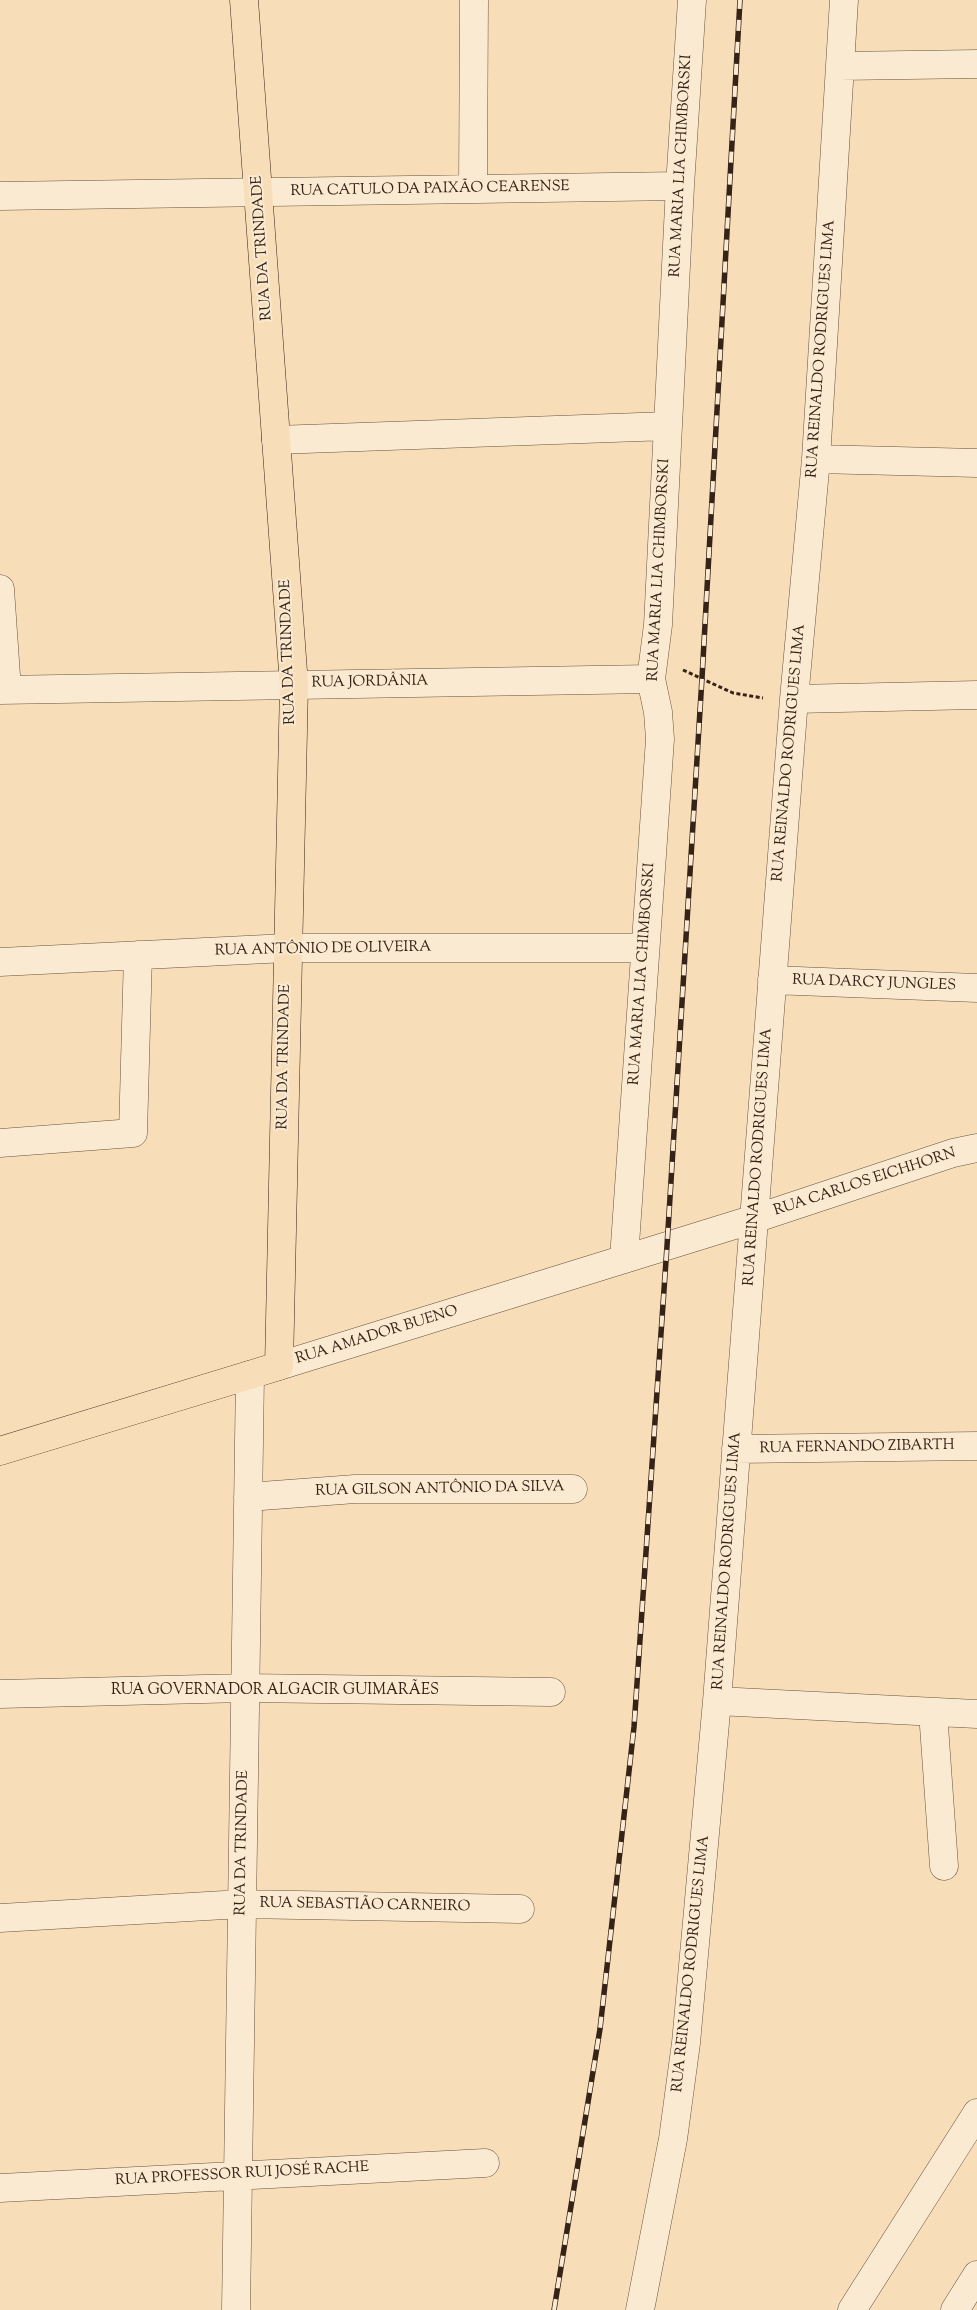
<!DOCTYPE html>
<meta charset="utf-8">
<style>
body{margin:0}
canvas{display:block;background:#f8deb8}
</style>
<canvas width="977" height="2310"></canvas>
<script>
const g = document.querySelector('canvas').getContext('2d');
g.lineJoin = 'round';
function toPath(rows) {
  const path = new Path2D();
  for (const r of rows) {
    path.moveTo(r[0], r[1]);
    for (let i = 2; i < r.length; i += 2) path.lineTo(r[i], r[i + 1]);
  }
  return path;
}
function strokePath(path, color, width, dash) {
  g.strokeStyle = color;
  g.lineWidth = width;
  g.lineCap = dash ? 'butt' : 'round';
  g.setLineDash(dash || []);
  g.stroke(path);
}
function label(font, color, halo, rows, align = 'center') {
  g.font = font + ' "Sorts Mill Goudy",serif';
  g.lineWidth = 4;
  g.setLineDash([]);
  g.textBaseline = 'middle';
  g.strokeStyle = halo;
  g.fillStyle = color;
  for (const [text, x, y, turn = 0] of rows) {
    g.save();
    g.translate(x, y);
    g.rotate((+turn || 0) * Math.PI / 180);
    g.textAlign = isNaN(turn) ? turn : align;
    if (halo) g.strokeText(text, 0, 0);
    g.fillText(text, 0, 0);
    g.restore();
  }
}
const path = toPath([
 [683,670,733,693,763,698]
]);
const minor = toPath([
 [840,66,977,64],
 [473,189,474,0],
 [0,196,680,186],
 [276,440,668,426],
 [816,459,977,463],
 [0,589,7,690],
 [0,690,651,679],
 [794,699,977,695],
 [0,962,287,948,645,948],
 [772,980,977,988],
 [0,1143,133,1133,138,955],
 [624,1259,660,739,658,712,651,679,658,625,680,186,692,0],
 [279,1366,754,1219,953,1153,977,1148],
 [736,1449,977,1446],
 [248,1497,355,1489,573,1489],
 [0,1694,245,1688,551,1692],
 [717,1701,977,1714],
 [933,1712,944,1866],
 [0,1918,242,1904,520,1909],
 [0,2188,485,2163],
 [236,2310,250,1375],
 [640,2310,673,2139,686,2043,717,1701,794,699,816,459,844,0],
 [852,2310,977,2113],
 [955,2310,977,2275]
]);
const major = toPath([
 [0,1451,279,1366,294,685,244,0]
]);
const rail = toPath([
 [554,2310,600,2029,634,1727,667,1246,702,678,740,0]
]);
const streetNames = [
 ["RUA MARIA LIA CHIMBORSKI",682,166,-87],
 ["RUA CATULO DA PAIXÃO CEARENSE",430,190,-1],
 ["RUA DA TRINDADE",263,248,-94],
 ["RUA REINALDO RODRIGUES LIMA",822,349,-86],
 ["RUA MARIA LIA CHIMBORSKI",660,570,-87],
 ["RUA DA TRINDADE",289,652,-92],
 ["RUA JORDÂNIA",370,683,-1],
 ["RUA REINALDO RODRIGUES LIMA",790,753,-85],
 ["RUA ANTÔNIO DE OLIVEIRA",323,950,-1],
 ["RUA MARIA LIA CHIMBORSKI",643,974,-86],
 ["RUA DARCY JUNGLES",874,984,2],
 ["RUA DA TRINDADE",285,1057,-89],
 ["RUA REINALDO RODRIGUES LIMA",759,1157,-86],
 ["RUA CARLOS EICHHORN",865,1183,-18],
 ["RUA AMADOR BUENO",377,1336,-17],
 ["RUA FERNANDO ZIBARTH",857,1448,-1],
 ["RUA GILSON ANTÔNIO DA SILVA",440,1490,-1],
 ["RUA REINALDO RODRIGUES LIMA",728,1561,-86],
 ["RUA GOVERNADOR ALGACIR GUIMARÃES",275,1691],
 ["RUA DA TRINDADE",243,1843,-89],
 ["RUA SEBASTIÃO CARNEIRO",365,1906,1],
 ["RUA REINALDO RODRIGUES LIMA",692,1964,-84],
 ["RUA PROFESSOR RUI JOSÉ RACHE",242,2175,-3]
];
strokePath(minor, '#66523f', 29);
strokePath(major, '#362317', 29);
strokePath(path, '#362317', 3, [4, 2.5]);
strokePath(minor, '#faead1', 28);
strokePath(major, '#f8deb8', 28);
strokePath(rail, '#362317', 5.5);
strokePath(rail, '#faead1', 4, [11]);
label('15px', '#362317', '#faead1', streetNames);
</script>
